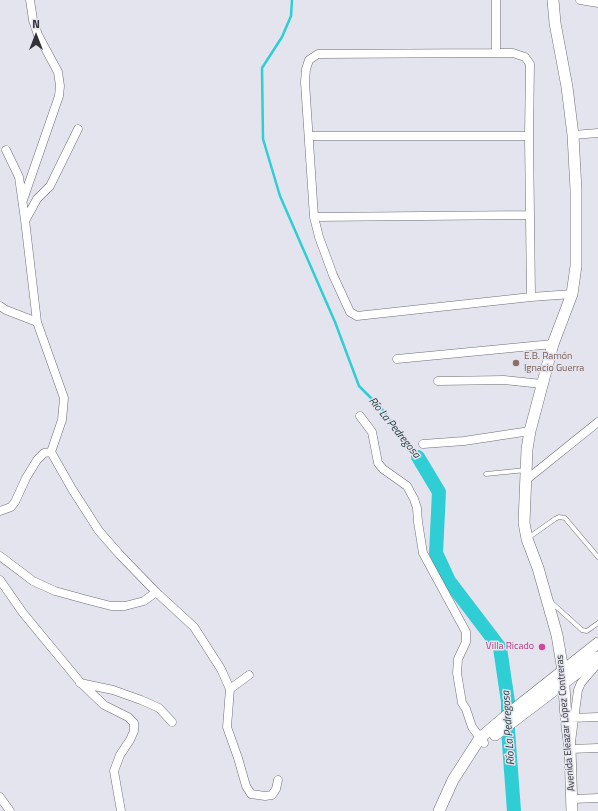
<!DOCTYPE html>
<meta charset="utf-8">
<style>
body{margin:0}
#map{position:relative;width:598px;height:811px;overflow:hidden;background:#e4e4ef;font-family:"Titillium Web",sans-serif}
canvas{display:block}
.north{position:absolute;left:16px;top:16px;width:40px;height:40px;-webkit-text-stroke:3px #e4e4ef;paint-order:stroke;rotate:0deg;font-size:11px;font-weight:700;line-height:16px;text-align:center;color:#323236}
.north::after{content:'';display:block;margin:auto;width:14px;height:18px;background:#323236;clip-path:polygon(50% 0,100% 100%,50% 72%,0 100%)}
</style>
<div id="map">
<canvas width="598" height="811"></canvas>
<div class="north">N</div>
</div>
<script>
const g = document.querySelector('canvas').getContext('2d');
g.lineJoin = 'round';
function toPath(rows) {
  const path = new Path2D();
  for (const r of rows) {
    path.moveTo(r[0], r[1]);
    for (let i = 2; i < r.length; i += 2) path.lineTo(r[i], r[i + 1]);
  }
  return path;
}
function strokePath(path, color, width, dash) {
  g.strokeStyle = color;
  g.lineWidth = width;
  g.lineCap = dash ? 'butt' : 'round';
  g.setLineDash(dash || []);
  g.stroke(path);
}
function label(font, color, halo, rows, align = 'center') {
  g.font = font + ' "Titillium Web",sans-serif';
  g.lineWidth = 3;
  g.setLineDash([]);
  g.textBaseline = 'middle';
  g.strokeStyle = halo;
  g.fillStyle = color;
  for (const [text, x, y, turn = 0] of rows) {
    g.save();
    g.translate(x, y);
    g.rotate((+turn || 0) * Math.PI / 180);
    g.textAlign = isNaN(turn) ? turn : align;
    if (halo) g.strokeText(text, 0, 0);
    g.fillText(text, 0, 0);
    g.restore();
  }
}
const stream = toPath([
 [292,0,291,16,282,37,262,68,263,139,280,196,335,322,359,386,381,408,418,457]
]);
const river = toPath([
 [418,457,439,492,436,553,449,581,500,648,508,702,508,730,514,811]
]);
const lane = toPath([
 [486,474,526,470],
 [528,538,555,519,559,517,565,518,598,557],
 [551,602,582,630,587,631,598,623]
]);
const street = toPath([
 [496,0,496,53],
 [580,0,598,3],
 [573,135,598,133],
 [309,136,529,136],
 [23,200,59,96,60,86,58,72,38,35,33,20,30,0],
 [314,217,530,215],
 [26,219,37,199,50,186,78,129],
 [531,297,529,136,530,64,525,57,513,53,496,53,318,54,309,60,306,69,305,82,314,217,319,237,333,275,350,312,357,316,531,297,572,294],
 [0,306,6,310,37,322],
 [397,359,553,344],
 [438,381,504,380,542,384],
 [360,416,372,432,378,463,383,469,407,486,414,499,417,508,418,522,423,553,466,632,466,642,458,659,457,673,462,703,466,709,472,727,484,743],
 [423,444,464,441,530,431],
 [526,480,598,422],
 [0,511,11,507,15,502,26,478,37,460,44,453,51,452],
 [0,556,33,581,55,591,84,599,111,606,125,606,144,601,156,592,120,555,99,531,72,489,51,452,62,420,64,398,37,322,25,220,19,177,6,150],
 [0,580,23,613,80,682,104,705,128,717,134,723,134,731,130,740,120,755,114,771,121,811],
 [156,592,194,627,221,669,230,689,227,727,238,758,246,786,251,794,265,796,272,795,276,789,278,780],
 [598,663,581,683,578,690,570,749,598,748],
 [80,683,113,690,141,700,159,708,172,722],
 [230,689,249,675],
 [571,718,598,717],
 [0,797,10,811],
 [573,799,598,798]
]);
const secondary = toPath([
 [553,0,555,23,567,87,573,135,576,190,576,266,572,294,553,344,530,431,527,449,524,523,527,539,538,568,557,635,563,671,566,718,570,749,572,811],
 [495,735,598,657],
 [439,811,453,780,480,738,512,711,598,643]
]);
const markers = [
 [516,363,4,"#8d6e63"],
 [542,647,4,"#d1479c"]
];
const educationNames = [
 ["E.B. Ramón",524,357],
 ["Ignacio Guerra",524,369]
];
const hotelNames = [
 ["Villa Ricado",534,647]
];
const streetNames = [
 ["Avenida Eleazar López Contreras",566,723,-95]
];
const waterNames = [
 ["Río La Pedregosa",394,428,51],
 ["Río La Pedregosa",509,728,-94]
];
strokePath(stream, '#2fced4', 2.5);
strokePath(river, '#2fced4', 14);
strokePath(lane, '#6d6d77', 5);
strokePath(street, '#6d6d77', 9);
strokePath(secondary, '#6d6d77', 12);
strokePath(lane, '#fff', 4);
strokePath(street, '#fff', 8);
strokePath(secondary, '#fff', 11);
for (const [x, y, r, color] of markers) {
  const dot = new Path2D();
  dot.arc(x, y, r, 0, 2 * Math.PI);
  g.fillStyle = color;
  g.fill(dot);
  strokePath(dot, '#e4e4ef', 1.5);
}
label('10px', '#785e54', '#e4e4ef', educationNames, 'left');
label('10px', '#b23c85', '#e4e4ef', hotelNames, 'right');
label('10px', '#323236', '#e4e4ef', streetNames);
label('italic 11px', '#233c3d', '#e4e4ef', waterNames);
</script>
